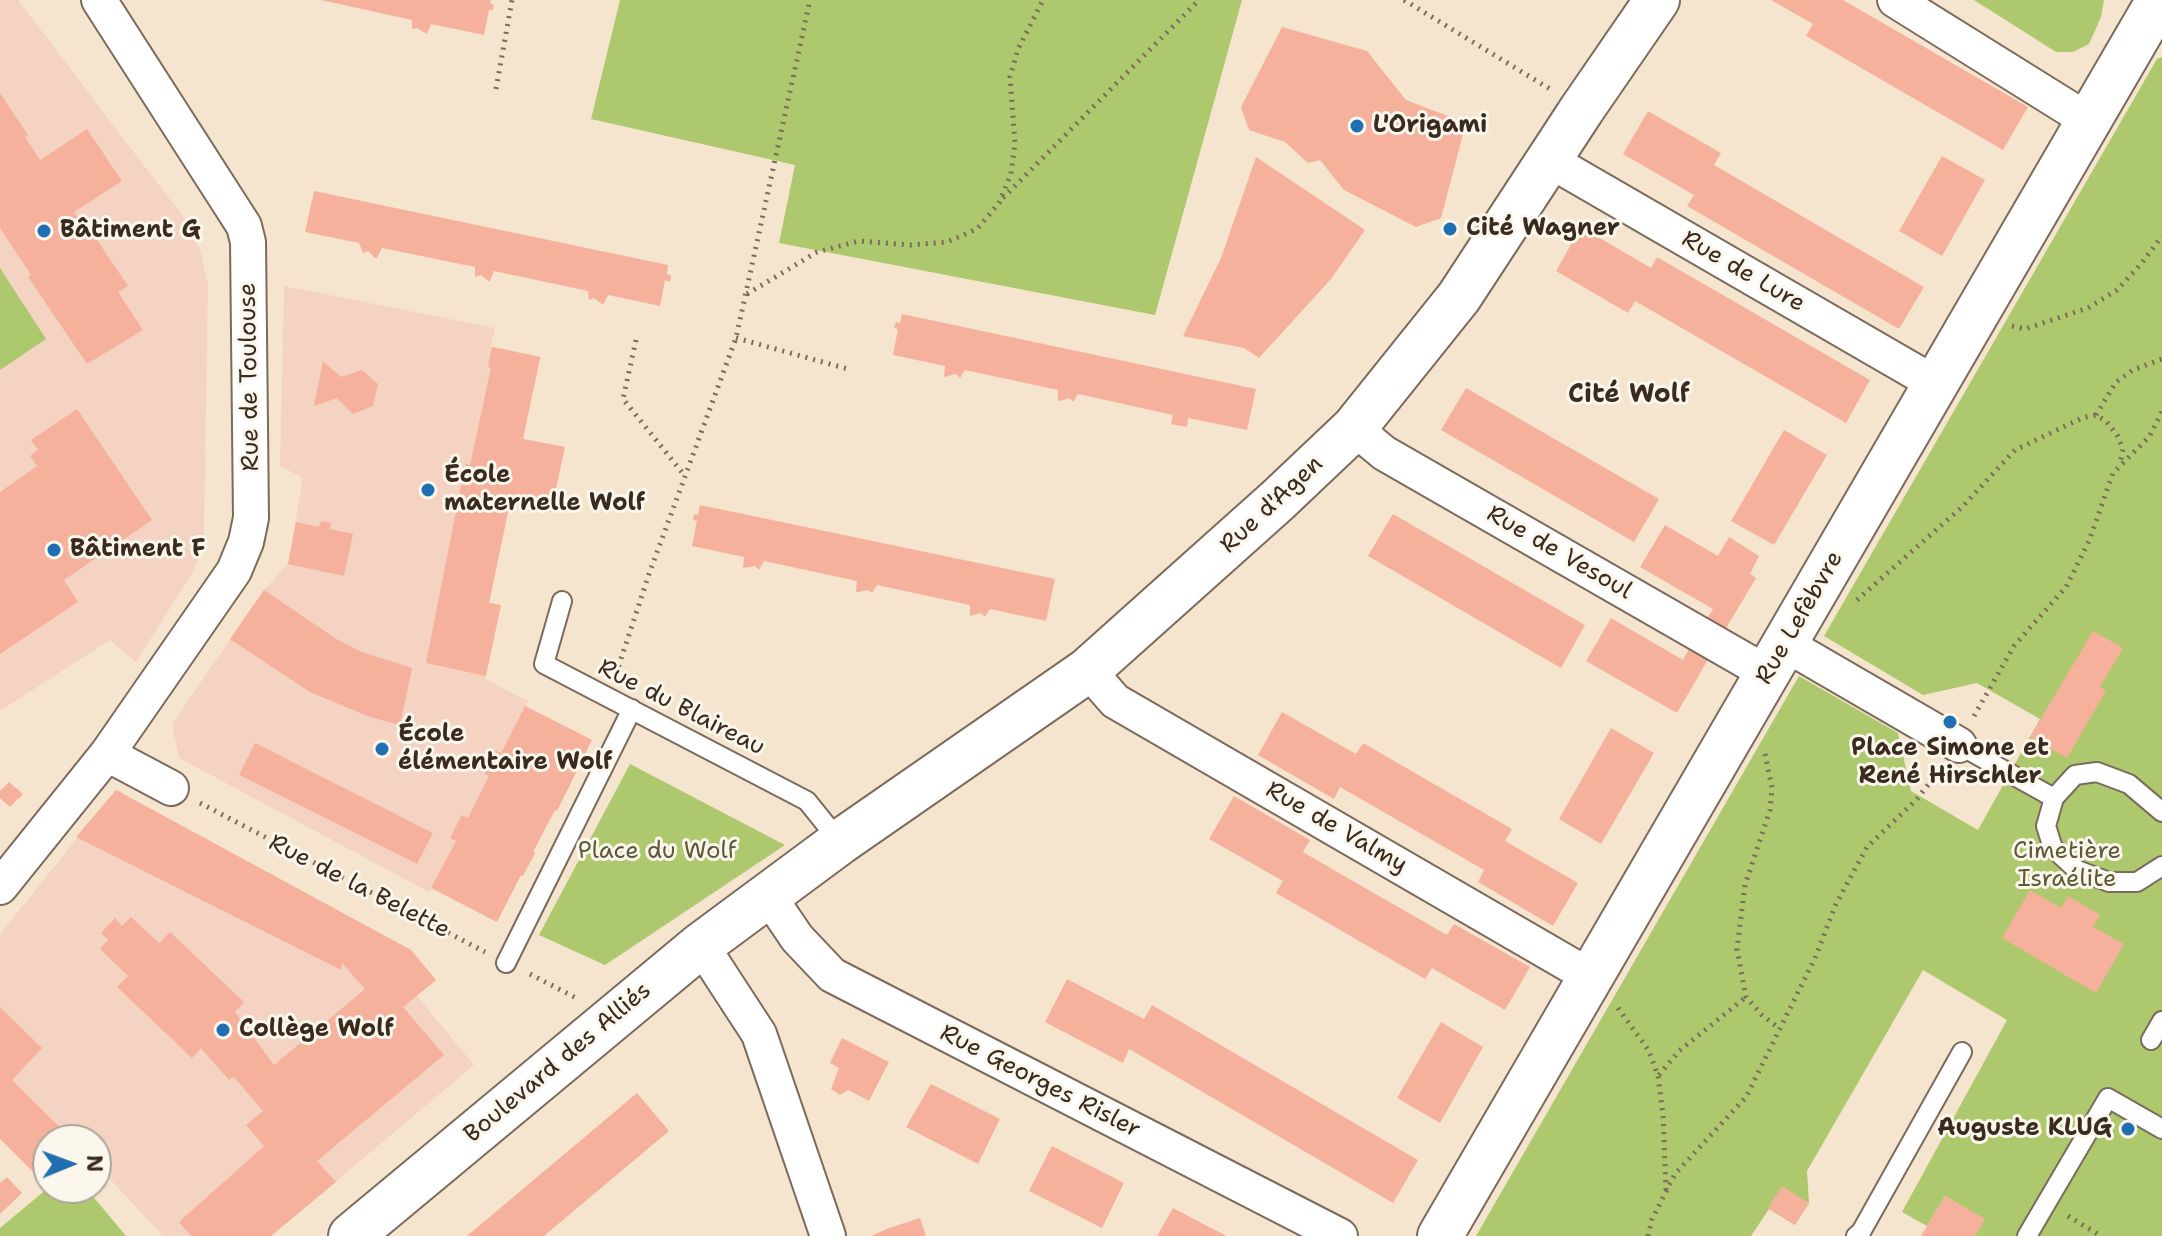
<!DOCTYPE html>
<meta charset="utf-8">
<style>
body{margin:0}
#map{position:relative;width:2162px;height:1236px;overflow:hidden;background:#f6e5ce;font-family:"Shantell Sans",sans-serif}
canvas{display:block}
.north{position:absolute;left:32px;top:1124px;width:80px;height:80px;box-sizing:border-box;background:#fbf7ec;border:2px solid #aea59a;border-radius:50%;rotate:89deg;font-size:22px;font-weight:700;line-height:32px;text-align:center;color:#3b2a1e}
.north::after{content:'';display:block;margin:auto;width:28px;height:36px;background:#1f6fb2;clip-path:polygon(50% 0,100% 100%,50% 72%,0 100%)}
</style>
<div id="map">
<canvas width="2162" height="1236"></canvas>
<div class="north">N</div>
</div>
<script>
const g = document.querySelector('canvas').getContext('2d');
g.lineJoin = 'round';
function fill(path, color) {
  g.fillStyle = color;
  g.fill(path, 'evenodd');
}
function toPath(rows) {
  const path = new Path2D();
  for (const r of rows) {
    path.moveTo(r[0], r[1]);
    for (let i = 2; i < r.length; i += 2) path.lineTo(r[i], r[i + 1]);
  }
  return path;
}
function strokePath(path, color, width, dash) {
  g.strokeStyle = color;
  g.lineWidth = width;
  g.lineCap = dash ? 'butt' : 'round';
  g.setLineDash(dash || []);
  g.stroke(path);
}
function label(font, color, halo, rows, align = 'center') {
  g.font = font + ' "Shantell Sans",sans-serif';
  g.lineWidth = 6;
  g.setLineDash([]);
  g.textBaseline = 'middle';
  g.strokeStyle = halo;
  g.fillStyle = color;
  for (const [text, x, y, turn = 0] of rows) {
    g.save();
    g.translate(x, y);
    g.rotate((+turn || 0) * Math.PI / 180);
    g.textAlign = isNaN(turn) ? turn : align;
    if (halo) g.strokeText(text, 0, 0);
    g.fillText(text, 0, 0);
    g.restore();
  }
}
const built = toPath([
 [0,0,18,0,188,223,200,250,208,284,204,536,201,554,191,575,136,662,110,640,0,711],
 [284,286,495,328,491,346,541,357,523,439,565,447,509,503,489,602,501,605,485,679,528,701,526,706,592,740,557,811,555,810,533,851,535,853,523,876,520,876,497,922,432,888,429,892,179,758,172,724,264,590,288,564,303,478,280,466],
 [116,790,411,950,436,980,417,996,474,1065,271,1236,163,1236,96,1164,96,1140,73,1140,0,1068,0,934]
]);
const green = toPath([
 [620,0,1242,0,1155,315,779,243,795,165,591,119],
 [1974,0,2104,0,2101,17,2089,44,2073,52,2056,52],
 [2162,57,2162,1236,1975,1236,1984,1219,1945,1196,1927,1226,1902,1212,2007,1020,1923,970,1807,1171,1809,1203,1795,1225,1769,1209,1751,1236,1476,1236,1799,676,1898,733,1911,791,1978,830,2040,719,1977,683,1923,695,1824,636,2157,59],
 [0,268,46,339,0,370],
 [630,764,785,845,605,965,539,935],
 [48,1188,86,1188,126,1236,0,1236,0,1228]
]);
const building = toPath([
 [321,0,491,0,490,3,494,5,493,10,489,10,484,35,431,24,427,34,417,28,412,29,412,20],
 [1771,0,1843,0,2028,107,2003,150,1806,36,1813,24],
 [1282,27,1367,51,1406,100,1466,123,1441,218,1416,227,1344,190,1320,160,1308,163,1285,142,1249,130,1241,107],
 [0,93,28,135,25,137,40,160,87,129,122,181,74,212,90,236,93,234,128,286,118,292,143,330,87,364,28,277,31,275,0,228],
 [1648,111,1721,153,1714,165,1924,287,1899,329,1687,206,1694,195,1623,154],
 [1942,156,1985,180,1942,256,1899,231],
 [1256,157,1365,230,1331,279,1259,358,1244,348,1183,336,1221,258],
 [314,191,668,265,667,274,671,276,670,282,665,280,660,306,608,295,603,305,594,298,589,300,588,291,494,271,490,281,488,281,481,275,475,277,475,267,382,248,377,258,375,258,368,251,363,253,359,243,305,232],
 [1581,227,1651,268,1657,257,1870,380,1846,423,1635,301,1628,313,1556,271],
 [902,314,1256,389,1247,430,1188,418,1187,427,1171,424,1173,415,1078,394,1073,402,1069,398,1060,401,1058,400,1058,390,965,370,960,378,956,374,944,377,945,366,893,355,898,329,894,328,896,322,900,323],
 [492,347,540,357,523,439,565,447,551,512,510,503,489,603,501,605,486,676,426,663,462,481,466,464,470,465,491,368,488,367],
 [323,361,341,377,362,370,378,384,373,406,353,414,337,398,314,406],
 [1466,388,1659,499,1634,542,1441,430],
 [77,409,152,520,64,580,78,602,0,654,0,492,37,466,30,456,38,450,31,440],
 [1784,430,1827,455,1774,545,1731,521],
 [700,505,1055,579,1046,621,990,609,985,617,981,613,970,616,970,605,877,585,872,593,868,590,859,592,856,592,857,581,764,561,759,570,755,566,743,568,744,557,692,546,697,521,693,520,694,514,698,515],
 [1393,514,1585,625,1561,668,1368,556],
 [321,521,331,523,330,529,353,534,344,576,288,564,296,522,319,527],
 [1665,525,1718,556,1729,537,1759,556,1750,574,1756,578,1722,635,1704,624,1713,609,1640,567],
 [264,590,338,640,362,652,412,668,400,725,370,717,310,692,230,639],
 [1611,618,1683,660,1691,645,1710,656,1677,713,1586,661],
 [2093,631,2123,648,2100,687,2106,691,2067,758,2030,737],
 [525,706,592,740,557,811,555,810,533,852,535,853,523,876,521,875,497,922,431,888,456,841,450,838,462,815,468,818,489,776,484,773,496,750,501,753],
 [1282,712,1356,754,1363,743,1512,829,1505,841,1578,883,1553,926,1478,882,1484,870,1413,829,1340,787,1334,799,1258,755],
 [1611,728,1654,753,1601,844,1559,819],
 [255,743,433,833,417,864,239,775],
 [9,782,23,794,10,807,0,798,0,791],
 [116,790,411,950,436,980,403,1007,444,1055,317,1161,336,1182,271,1236,191,1236,179,1222,264,1146,246,1125,263,1111,234,1077,229,1080,201,1048,192,1058,117,987,128,976,100,949,108,940,101,933,115,918,122,926,131,917,159,943,170,932,244,1002,235,1012,274,1065,365,989,342,963,341,970,76,837],
 [1234,796,1310,840,1303,852,1339,873,1447,935,1454,924,1530,967,1505,1010,1432,968,1425,979,1276,893,1283,881,1209,839],
 [2030,890,2061,908,2068,896,2100,915,2093,927,2124,944,2096,993,2002,938],
 [1067,979,1144,1019,1152,1005,1418,1160,1393,1203,1129,1049,1123,1063,1045,1022],
 [0,1007,42,1048,12,1080,73,1140,48,1140,48,1170,39,1178,0,1139],
 [1441,1022,1483,1047,1440,1123,1397,1098],
 [842,1038,889,1062,869,1101,848,1090,840,1095,831,1089,839,1068,830,1063],
 [931,1084,1000,1119,978,1164,906,1127],
 [637,1093,669,1131,544,1236,467,1236],
 [1052,1146,1124,1183,1102,1228,1029,1191],
 [7,1177,22,1193,0,1214,0,1183],
 [1782,1186,1809,1203,1795,1225,1768,1208],
 [1945,1196,1985,1219,1975,1236,1921,1236],
 [1173,1208,1207,1226,1227,1236,1157,1236],
 [920,1218,926,1236,871,1236,889,1228]
]);
const path = toPath([
 [1404,0,1550,89],
 [496,89,512,0],
 [1003,198,1199,0],
 [747,294,817,252,859,241,910,245,947,242,977,229,999,203,1011,174,1015,143,1010,77,1018,49,1043,0],
 [2012,326,2025,329,2088,308,2117,290,2141,264,2162,236],
 [736,338,848,369],
 [636,340,623,399,685,476],
 [2096,415,2116,382,2133,370,2162,359],
 [1857,600,1963,506,2015,450,2082,418,2096,415,2106,421,2117,435,2123,449,2120,464],
 [616,674,649,574,736,338,810,0],
 [1974,716,2014,646,2066,587,2089,541,2113,473,2149,437,2162,412],
 [1765,754,1772,788,1770,810,1745,885,1737,949,1746,997,1762,1015,1780,1029],
 [200,803,485,952],
 [530,974,578,999],
 [1618,1008,1649,1051,1658,1076,1663,1115,1666,1190],
 [1659,1075,1679,1051,1746,997],
 [2068,1216,2101,1236],
 [1648,1236,1652,1219,1675,1174,1746,1097,1815,958,1836,904,1867,847,1917,799,1938,772]
]);
const service = toPath([
 [562,601,544,664,807,801,840,842],
 [1959,745,2054,798],
 [2162,812,2129,784,2097,772,2075,775,2054,798,2046,826,2053,848,2077,870,2109,882,2137,882,2162,866],
 [506,963,632,709],
 [2151,1040,2162,1021],
 [1856,1236,1861,1232,1962,1052],
 [2027,1236,2108,1098,2162,1129]
]);
const minor = toPath([
 [1895,0,2089,121],
 [1549,160,1936,384],
 [1354,428,1384,453,1767,673],
 [1785,644,1959,745],
 [1088,670,1115,701,1591,977],
 [107,754,171,788],
 [0,887,107,754,234,571,246,542,251,518,248,242,244,226,99,0],
 [768,895,797,938,832,975,1340,1236],
 [701,945,759,1034,828,1236]
]);
const secondary = toPath([
 [351,1236,701,945,840,842,1088,670,1278,500,1354,428,1459,297,1582,109,1657,0],
 [1440,1236,2159,0]
]);
const markers = [
 [1357,126,8,"#1f6fb2"],
 [1450,229,8,"#1f6fb2"],
 [44,231,8,"#1f6fb2"],
 [428,490,8,"#1f6fb2"],
 [54,550,8,"#1f6fb2"],
 [1950,722,8,"#1f6fb2"],
 [382,749,8,"#1f6fb2"],
 [223,1030,8,"#1f6fb2"],
 [2128,1129,8,"#1f6fb2"]
];
const poiNames = [
 ["L'Origami",1373,126],
 ["Cité Wagner",1466,229],
 ["Bâtiment G",60,231],
 ["École",444,476],
 ["maternelle Wolf",444,504],
 ["Bâtiment F",70,550],
 ["École",398,735],
 ["élémentaire Wolf",398,763],
 ["Place Simone et",1950,749,"center"],
 ["René Hirschler",1950,777,"center"],
 ["Collège Wolf",239,1030],
 ["Auguste KLUG",2112,1129,"right"]
];
const streetNames = [
 ["Rue de Lure",1743,272,30],
 ["Rue de Toulouse",250,377,-91],
 ["Rue d'Agen",1272,505,-43],
 ["Rue de Vesoul",1559,553,30],
 ["Rue Lefèbvre",1800,618,-60],
 ["Rue du Blaireau",681,708,27],
 ["Rue de Valmy",1336,828,30],
 ["Rue de la Belette",359,887,27],
 ["Boulevard des Alliés",558,1063,-40],
 ["Rue Georges Risler",1040,1082,27]
];
const parkNames = [
 ["Place du Wolf",657,852],
 ["Cimetière",2067,852],
 ["Israélite",2067,880]
];
const neighbourhoodNames = [
 ["Cité Wolf",1629,395]
];
fill(built, '#f5d3c2');
fill(green, '#aec86d');
fill(building, '#f5b19b');
strokePath(service, '#7c6b5c', 22);
strokePath(minor, '#7c6b5c', 38);
strokePath(secondary, '#7c6b5c', 48);
strokePath(path, '#7c6b5c', 5, [2, 6]);
strokePath(service, '#fff', 18);
strokePath(minor, '#fff', 34);
strokePath(secondary, '#fff', 44);
for (const [x, y, r, color] of markers) {
  const dot = new Path2D();
  dot.arc(x, y, r, 0, 2 * Math.PI);
  g.fillStyle = color;
  g.fill(dot);
  strokePath(dot, '#fbf7ec', 3);
}
label('bold 24px', '#3b2a1e', '#fbf7ec', poiNames, 'left');
label('24px', '#3b2a1e', '#fbf7ec', streetNames);
label('24px', '#5e5936', '#fbf7ec', parkNames);
label('bold 26px', '#3b2a1e', '#fbf7ec', neighbourhoodNames);
</script>
